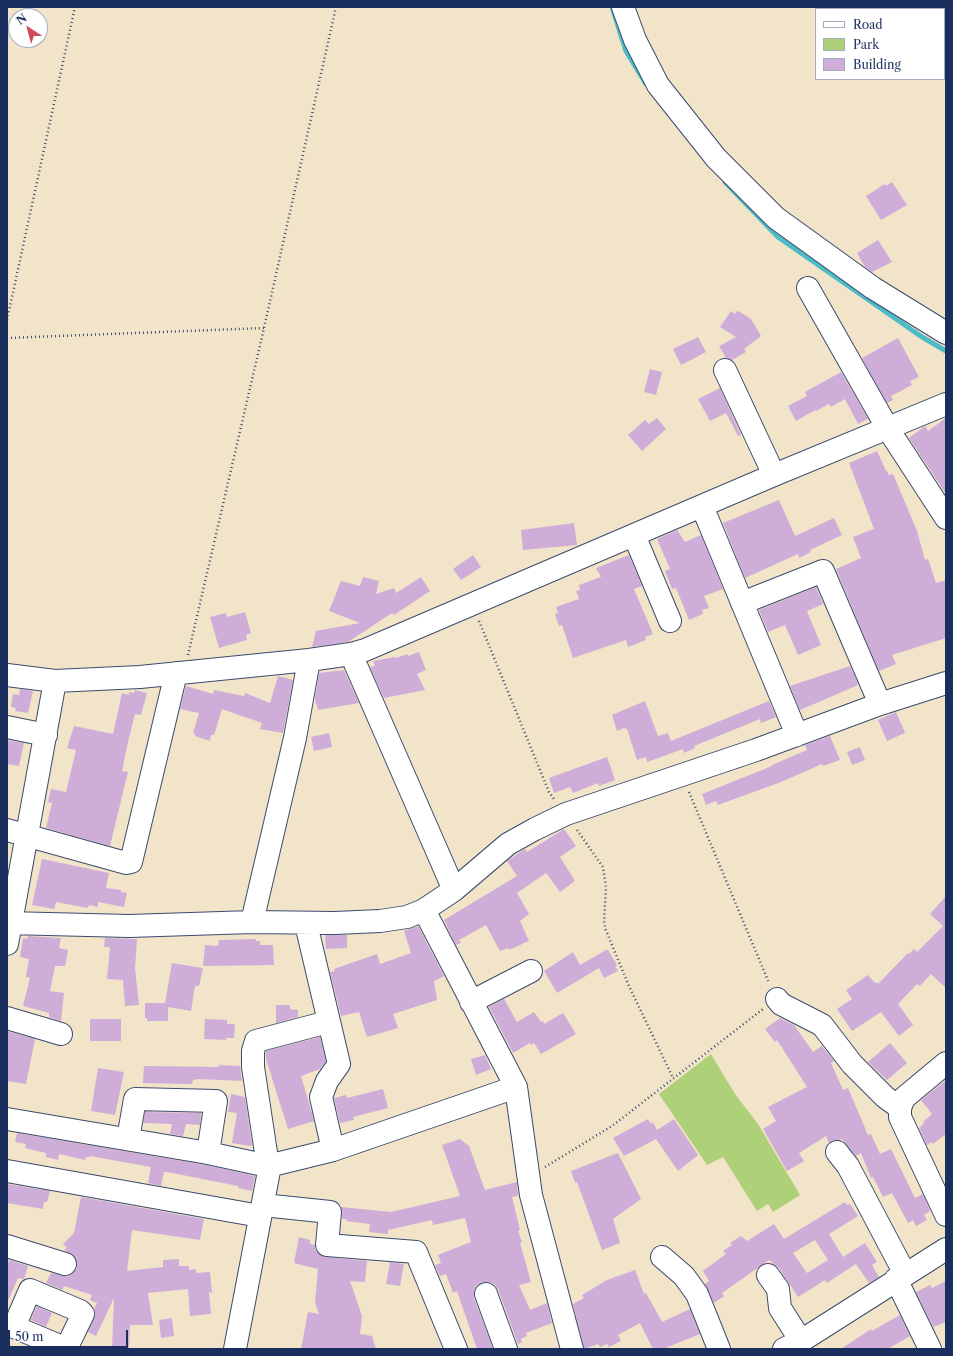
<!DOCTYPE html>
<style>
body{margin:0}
#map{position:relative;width:953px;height:1356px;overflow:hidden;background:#f2e4c8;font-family:"Libre Caslon Text",serif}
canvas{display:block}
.frame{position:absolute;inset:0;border:8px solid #1b2f5e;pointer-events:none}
.legend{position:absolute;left:815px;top:8px;width:130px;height:72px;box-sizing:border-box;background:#fff;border:1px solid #a4acbf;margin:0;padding:5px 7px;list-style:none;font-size:12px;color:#1b2f5e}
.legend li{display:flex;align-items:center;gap:8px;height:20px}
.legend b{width:20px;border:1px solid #a4acbf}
.north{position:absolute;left:8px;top:8px;width:40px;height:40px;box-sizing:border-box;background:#fff;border:1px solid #a4acbf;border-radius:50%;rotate:324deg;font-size:11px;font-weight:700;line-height:16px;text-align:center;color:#1b2f5e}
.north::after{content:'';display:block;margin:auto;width:14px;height:18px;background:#d1495b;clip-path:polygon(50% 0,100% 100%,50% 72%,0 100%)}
.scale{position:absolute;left:8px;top:1330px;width:120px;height:18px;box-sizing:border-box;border:2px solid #1b2f5e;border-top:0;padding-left:5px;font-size:12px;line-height:14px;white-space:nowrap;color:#1b2f5e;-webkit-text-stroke:3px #fff;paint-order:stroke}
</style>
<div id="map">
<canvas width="953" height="1356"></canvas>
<div class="frame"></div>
<ul class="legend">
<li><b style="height:5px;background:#fff"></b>Road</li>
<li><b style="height:11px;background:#add078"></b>Park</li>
<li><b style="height:11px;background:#ceadd9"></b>Building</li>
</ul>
<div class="north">N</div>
<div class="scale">50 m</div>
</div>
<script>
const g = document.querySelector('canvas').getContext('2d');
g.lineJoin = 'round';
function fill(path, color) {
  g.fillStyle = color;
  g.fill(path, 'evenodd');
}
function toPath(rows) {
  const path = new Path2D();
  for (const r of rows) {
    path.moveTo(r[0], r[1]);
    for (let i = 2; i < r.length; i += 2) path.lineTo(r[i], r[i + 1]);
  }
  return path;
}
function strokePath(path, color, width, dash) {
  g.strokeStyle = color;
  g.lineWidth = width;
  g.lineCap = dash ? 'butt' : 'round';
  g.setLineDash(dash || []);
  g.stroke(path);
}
const green = toPath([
 [711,1054,735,1094,758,1124,800,1195,773,1212,768,1204,757,1211,723,1157,707,1165,659,1094]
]);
const stream = toPath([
 [612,7,626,51,646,84],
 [725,182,778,237,922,337,946,351]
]);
const building = toPath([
 [892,182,907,205,881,220,866,196,885,184,886,186],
 [878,240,892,262,872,272,865,267,857,253],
 [731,311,735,314,737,311,740,312,751,319,761,336,744,349,746,352,732,360,726,358,719,346,736,337,720,327],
 [698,337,706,352,681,365,673,349],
 [898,338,919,377,910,381,912,385,891,396,893,400,887,403,862,358],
 [650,369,662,372,656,395,644,392],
 [841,372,868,419,858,424,845,399,831,407,829,404,816,411,815,410,796,421,788,406,807,396,805,392],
 [720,388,741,435,738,436,726,413,710,421,698,399],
 [657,418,666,429,642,451,628,435,645,420,649,424],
 [946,418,946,494,909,438,925,426,928,431],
 [877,451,886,471,887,471,889,475,893,474,917,531,925,560,928,559,936,583,946,580,946,638,892,655,896,664,879,671,836,569,861,558,853,537,874,529,849,463],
 [779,500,795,536,834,518,842,535,810,550,811,552,799,558,798,554,745,578,723,523],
 [574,523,577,545,523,550,521,530],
 [677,530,685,542,701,535,723,589,704,596,709,608,702,610,703,614,689,620,676,588,672,589,665,571,670,569,657,539],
 [473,555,481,567,461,580,453,569],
 [629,555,642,586,634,589,653,634,645,637,646,640,628,647,626,640,573,658,562,625,559,626,555,614,558,613,556,607,579,599,576,591,580,590,579,585,601,577,596,568],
 [363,577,379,581,376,594,394,588,396,593,421,577,430,591,394,615,392,613,348,642,312,647,316,631,360,623,329,611,341,581,360,586],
 [816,587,823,604,807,611,821,645,798,655,785,625,768,632,759,610],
 [245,612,251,633,246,635,247,640,219,648,210,617,226,613,227,617],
 [419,652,426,670,417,674,425,690,384,698,370,667,375,666,373,661,395,657,396,658,407,654,408,656],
 [850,666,858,684,856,686,800,710,790,686],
 [344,670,359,703,318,710,315,699,319,673],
 [278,676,293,680,283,733,260,729,262,723,222,709,214,735,211,735,210,741,195,736,195,734,193,733,199,713,180,709,186,686,213,694,214,690,244,696,245,693,270,703],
 [20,689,33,691,28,713,15,711,16,708,11,707,13,694,19,695],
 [135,690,147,693,141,715,135,714,128,742,122,771,128,772,110,846,46,828,52,803,48,802,51,789,66,792,76,750,67,748,74,726,113,734,122,693,129,695,129,692,134,693],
 [645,701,658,736,668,733,671,741,769,701,776,717,761,723,760,719,694,746,695,748,684,753,683,749,647,762,646,757,637,760,627,729,624,728,617,731,612,715],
 [896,712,905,733,887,741,878,720],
 [329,733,332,747,314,751,311,737],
 [830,736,840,760,823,766,822,764,781,782,718,805,716,801,706,805,702,794,772,766,772,765,807,750,805,745],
 [7,740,24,743,19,766,7,764],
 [860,747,865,760,852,765,847,752],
 [607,757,615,780,599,786,598,783,573,793,570,787,554,793,549,778],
 [564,829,576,846,560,857,575,881,560,892,546,873,517,893,529,914,520,921,529,941,509,950,508,948,500,951,486,925,459,940,461,943,456,945,444,920,517,876,507,861,525,849,527,852],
 [42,859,109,873,106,888,121,890,121,892,127,893,124,907,98,902,98,907,89,905,88,908,56,902,54,909,32,905],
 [946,896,946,988,931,974,920,986,917,984,898,1004,913,1025,899,1036,881,1012,852,1031,837,1009,852,999,846,990,868,975,875,983,877,982,878,984,908,953,909,954,914,949,917,952,943,926,930,914],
 [418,926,444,976,434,981,437,1000,393,1014,398,1028,367,1037,359,1012,341,1016,330,972,335,971,334,969,377,954,380,964,411,953,404,931],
 [325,935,347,935,347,948,326,949],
 [28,936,61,938,59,948,68,950,65,966,55,966,50,991,64,993,61,1021,49,1017,49,1013,23,1006,30,978,26,977,29,959,20,957,23,938,27,939],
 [105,938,137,939,135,968,139,1005,125,1006,123,980,107,979,110,947,104,947],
 [256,939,256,941,260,941,260,945,273,945,274,965,203,966,205,945,218,946,219,940],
 [606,950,608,950,617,965,615,966,618,971,604,978,599,968,557,993,544,971,573,952,580,965],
 [172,963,203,968,199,986,195,986,191,1011,168,1007,168,1021,147,1021,147,1018,145,1018,145,1003,165,1003],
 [504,999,517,1022,534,1012,541,1022,543,1021,544,1024,563,1013,576,1034,541,1054,534,1043,531,1045,530,1043,513,1053,489,1007],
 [276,1005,290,1005,290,1009,298,1010,298,1017,276,1023],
 [780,1018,794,1025,813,1052,822,1046,834,1061,831,1063,843,1090,848,1088,868,1135,871,1134,880,1154,891,1149,915,1198,923,1194,930,1211,924,1215,927,1220,916,1226,913,1220,908,1223,892,1193,883,1197,873,1177,871,1178,861,1153,856,1156,842,1139,829,1143,826,1136,799,1153,804,1161,787,1171,763,1129,776,1121,768,1107,807,1087,777,1040,775,1042,765,1029],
 [90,1019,121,1019,121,1041,90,1041],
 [205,1019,227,1020,227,1024,235,1024,234,1038,226,1038,226,1040,204,1039],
 [7,1031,35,1039,26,1084,7,1081],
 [320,1037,326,1061,320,1069,301,1076,314,1121,288,1129,266,1059,266,1051],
 [890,1043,907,1063,887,1080,868,1062],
 [485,1055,491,1069,476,1075,471,1059],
 [219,1065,240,1066,242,1081,199,1079,193,1080,192,1084,143,1083,144,1066,219,1067],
 [98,1068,124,1072,115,1115,91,1111],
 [946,1080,946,1134,933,1144,932,1142,927,1145,919,1128,924,1123,923,1122,932,1114,921,1100],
 [383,1089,388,1108,353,1117,354,1120,340,1123,334,1098,346,1095,347,1098],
 [231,1094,245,1097,252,1145,250,1146,232,1143,237,1113,228,1112],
 [145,1112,201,1113,200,1125,186,1124,183,1136,170,1134,172,1124,143,1123],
 [648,1119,651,1124,653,1122,657,1130,674,1119,698,1155,678,1171,656,1139,624,1156,613,1138],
 [17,1133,206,1165,255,1176,252,1191,238,1188,238,1186,167,1172,164,1172,161,1186,148,1183,151,1167,90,1156,90,1157,86,1157,85,1160,59,1154,58,1160,46,1157,46,1153,25,1148,26,1144,15,1142],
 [460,1139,469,1146,485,1190,517,1182,518,1196,512,1197,520,1230,518,1231,522,1242,520,1243,531,1282,519,1285,530,1310,547,1303,552,1323,526,1333,527,1336,521,1339,522,1342,518,1344,498,1289,494,1284,489,1282,482,1282,476,1286,474,1292,474,1298,493,1349,477,1349,457,1291,453,1293,446,1274,440,1276,435,1265,441,1263,438,1255,471,1242,465,1218,433,1225,432,1220,388,1230,388,1234,369,1232,370,1224,346,1221,347,1219,342,1219,341,1207,391,1212,460,1196,442,1145],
 [618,1153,641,1199,613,1219,620,1243,602,1250,577,1182,575,1183,571,1171],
 [7,1184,50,1191,47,1202,44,1202,43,1209,7,1203],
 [81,1197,204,1219,200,1240,132,1230,127,1271,163,1267,163,1260,179,1259,179,1266,189,1266,189,1270,196,1269,196,1273,210,1272,212,1293,209,1292,211,1314,190,1316,188,1289,148,1293,153,1325,130,1325,129,1349,112,1349,114,1298,96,1336,88,1332,94,1319,94,1309,97,1303,90,1300,92,1295,64,1286,62,1290,46,1283,51,1273,67,1276,73,1273,77,1268,77,1262,74,1256,64,1250,67,1248,63,1244,74,1233],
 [845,1202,847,1205,850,1204,858,1216,829,1234,843,1257,865,1243,877,1262,872,1265,879,1277,869,1283,856,1264,827,1283,825,1280,798,1297,779,1268,769,1260,722,1293,724,1296,714,1303,705,1284,709,1281,703,1271,726,1254,723,1251,732,1245,730,1243,741,1236,747,1241,774,1224,784,1239],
 [815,1240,828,1260,807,1273,793,1253],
 [299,1237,310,1240,310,1244,315,1245,315,1249,320,1255,326,1257,367,1261,365,1282,350,1281,362,1316,360,1334,372,1336,376,1349,301,1349,308,1312,319,1314,315,1302,318,1269,294,1263],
 [9,1260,28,1266,24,1279,18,1278,7,1303,7,1267],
 [390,1262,404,1264,400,1286,386,1284],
 [635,1270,644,1294,646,1293,662,1322,690,1309,700,1334,663,1349,653,1349,640,1323,618,1335,621,1341,609,1347,607,1344,600,1347,598,1344,584,1349,573,1304,584,1298,582,1295,607,1280],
 [946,1281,946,1322,933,1327,916,1292,930,1285,932,1288],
 [37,1306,52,1313,46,1327,31,1320],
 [900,1315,910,1336,888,1349,841,1349,871,1329,872,1331],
 [172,1318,174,1336,161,1338,159,1320]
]);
const path = toPath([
 [7,320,75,7],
 [7,338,264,328],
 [479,621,549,792,554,799],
 [188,655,264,328,336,7],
 [689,792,769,983],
 [577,830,603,867,606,887,604,921,605,928,629,986,673,1078],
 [545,1167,612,1126,763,1009]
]);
const minor = toPath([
 [623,7,635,40,658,85,716,158,776,218,873,288,946,333],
 [808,288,888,429,946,518],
 [725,370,774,475],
 [702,506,797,735],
 [634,535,670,621],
 [742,603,823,571,880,704],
 [351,654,454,890],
 [7,675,55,681,140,677,309,660,351,654,365,650,774,475,946,404],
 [7,727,46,735],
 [7,830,126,863,131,862,176,673],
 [424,910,516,1087,531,1195,572,1349],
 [252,922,295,738,309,660],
 [7,923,129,926,252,922,335,923,380,921,407,917,424,910,454,890,508,844,535,829,566,814,756,750,880,704,946,683],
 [306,924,339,1064,327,1081,321,1097,333,1150],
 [7,944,55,681],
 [777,999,781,1004,822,1025,852,1064,885,1097,900,1108],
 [471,1002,531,971],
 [7,1018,61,1034],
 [328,1022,256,1041,253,1051,253,1067,268,1166,333,1150,516,1087],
 [946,1063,904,1098,900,1108,900,1117,946,1215],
 [7,1119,208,1153,268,1166,269,1171,235,1349],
 [128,1139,135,1099,216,1101,208,1153],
 [837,1152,848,1166,905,1274],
 [7,1171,260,1216],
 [263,1205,330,1212,327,1245,416,1252,456,1349],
 [7,1246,65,1264],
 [662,1257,684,1276,697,1294,719,1349],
 [768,1275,778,1289,780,1308,801,1341],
 [896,1279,930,1349],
 [486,1294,506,1349],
 [7,1324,67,1349],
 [14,1327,30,1290,80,1311,83,1314,66,1349],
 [784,1349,801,1341,946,1249]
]);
fill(green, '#add078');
strokePath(stream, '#4ebbc7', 5);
fill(building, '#ceadd9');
strokePath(minor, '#3b4a6e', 24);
strokePath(path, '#3b4a6e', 2.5, [1, 3]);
strokePath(minor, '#fff', 22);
</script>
